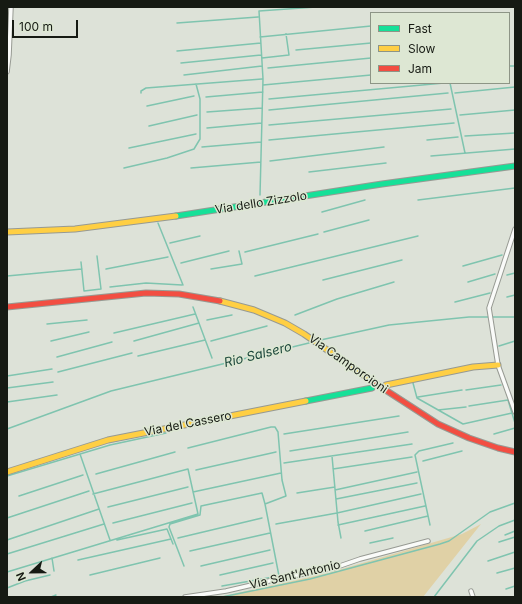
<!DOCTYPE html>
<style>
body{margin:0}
#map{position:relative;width:522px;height:604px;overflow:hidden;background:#dde2d8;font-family:Inter,sans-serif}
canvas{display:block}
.frame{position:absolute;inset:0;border:8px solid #161a13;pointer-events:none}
.legend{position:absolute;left:370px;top:12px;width:140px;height:72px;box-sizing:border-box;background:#dde7d3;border:1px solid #8d9586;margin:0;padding:5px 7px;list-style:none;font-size:12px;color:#161a13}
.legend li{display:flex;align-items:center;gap:8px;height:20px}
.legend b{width:20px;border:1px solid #8d9586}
.north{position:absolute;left:12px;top:552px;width:40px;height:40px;-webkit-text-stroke:3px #dde7d3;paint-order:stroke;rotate:248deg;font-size:11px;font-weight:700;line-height:16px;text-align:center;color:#161a13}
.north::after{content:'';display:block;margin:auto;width:14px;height:18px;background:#161a13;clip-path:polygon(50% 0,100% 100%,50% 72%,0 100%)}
.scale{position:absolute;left:12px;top:20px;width:66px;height:18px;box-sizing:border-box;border:2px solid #161a13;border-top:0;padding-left:5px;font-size:12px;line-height:14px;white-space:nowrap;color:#161a13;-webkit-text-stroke:3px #dde7d3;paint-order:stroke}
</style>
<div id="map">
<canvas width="522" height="604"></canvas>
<div class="frame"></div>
<ul class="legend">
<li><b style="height:5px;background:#16e098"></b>Fast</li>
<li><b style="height:5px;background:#ffcf43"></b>Slow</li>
<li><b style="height:5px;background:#f24e42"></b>Jam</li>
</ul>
<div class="north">N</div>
<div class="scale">100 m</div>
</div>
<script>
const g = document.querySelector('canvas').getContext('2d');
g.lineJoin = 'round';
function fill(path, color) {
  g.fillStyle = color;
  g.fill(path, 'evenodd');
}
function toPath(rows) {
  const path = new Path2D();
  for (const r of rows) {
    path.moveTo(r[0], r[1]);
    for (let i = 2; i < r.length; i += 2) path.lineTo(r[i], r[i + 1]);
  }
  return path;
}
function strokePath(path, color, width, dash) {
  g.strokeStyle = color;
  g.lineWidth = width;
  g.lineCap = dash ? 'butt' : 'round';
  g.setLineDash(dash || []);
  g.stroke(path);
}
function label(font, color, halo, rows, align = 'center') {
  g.font = font + ' Inter,sans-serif';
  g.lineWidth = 3;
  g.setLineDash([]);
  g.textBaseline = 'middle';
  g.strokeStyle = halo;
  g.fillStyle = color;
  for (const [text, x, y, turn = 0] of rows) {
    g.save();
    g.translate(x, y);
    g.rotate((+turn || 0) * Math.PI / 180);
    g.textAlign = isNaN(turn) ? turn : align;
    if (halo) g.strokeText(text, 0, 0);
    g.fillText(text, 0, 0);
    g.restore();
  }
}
const green = toPath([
 [481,524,423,597,219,597,328,573,462,534]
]);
const stream = toPath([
 [177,23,258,17],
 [260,37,371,26],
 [296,50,371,43],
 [177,51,261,43],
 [262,58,289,55,286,34],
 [181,63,261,55],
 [509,66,515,66],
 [268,68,371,58],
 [184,75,262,66],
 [450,83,465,153],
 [263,85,371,75],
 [141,93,141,91,146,88,262,79],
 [455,93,515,87],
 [206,97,263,92],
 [269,99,444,83],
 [147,106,194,96],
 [269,110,448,93],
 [207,112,262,108],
 [460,115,515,110],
 [269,125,451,109],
 [149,126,197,115],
 [207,128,262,123],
 [465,136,515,133],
 [269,140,454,123],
 [427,140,458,137],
 [202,147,261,142],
 [129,148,196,134],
 [431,156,515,149],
 [270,161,384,147],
 [124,168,167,158,194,149,200,139,200,99,196,84],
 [191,168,261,162],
 [309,172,386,163],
 [260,195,263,79,259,11,316,7],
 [418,200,515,188],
 [322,212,365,200],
 [158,223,183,285],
 [324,232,369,220],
 [170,243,200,236],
 [245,252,318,234],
 [81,262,84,291,101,289,97,256],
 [181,263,229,251],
 [463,266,502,255],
 [106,269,168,257],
 [211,269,242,264,239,251],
 [507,275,515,273],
 [7,276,82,269],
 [255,276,418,236],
 [323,280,402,260],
 [468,282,495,274],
 [110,287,146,283,182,285],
 [507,297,515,295],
 [455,302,490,293],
 [193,307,212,358],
 [295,315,337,299,394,282],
 [207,320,232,315],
 [47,324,87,320],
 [114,333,195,314],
 [51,341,89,332],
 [134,341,199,323],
 [211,341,267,326],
 [316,341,389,325,469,317,515,317],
 [499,346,515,341],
 [138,356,205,340],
 [57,357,112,342],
 [58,372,132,353],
 [7,376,52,369],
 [413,383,417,398,463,424,512,413],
 [7,388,53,382],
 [466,390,501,385],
 [418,397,462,390],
 [7,402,57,395],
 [469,406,508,400,515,423],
 [438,410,466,407],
 [7,429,111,391,313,342],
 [284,434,399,416],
 [494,434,515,428],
 [188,448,271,427,275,427,278,432,282,480,286,496,265,504,279,576,222,586],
 [290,451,408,432],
 [80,454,110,540],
 [332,456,338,522,341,538],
 [423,461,462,451],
 [284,463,412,444],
 [333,469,412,457],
 [196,470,276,452],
 [96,474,175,452],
 [7,476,110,445,166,433],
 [335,490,417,472],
 [193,492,281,473],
 [297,493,335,487],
 [19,496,83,475],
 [336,499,417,483],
 [108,507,188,487],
 [7,518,89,491],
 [113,523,192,503],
 [276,524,337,513,421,494],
 [338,525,425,506],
 [430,525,415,455,419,451,453,443],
 [365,531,428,516],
 [505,535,515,531],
 [178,538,262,518],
 [7,540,99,509],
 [117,540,167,529,173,544],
 [499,542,515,537],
 [370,543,393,538],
 [190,551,270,533],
 [7,554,104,524],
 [52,558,54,571],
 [78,560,171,539],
 [488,561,515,552],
 [184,566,169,527,170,524,200,515,201,506,262,493,265,504],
 [201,566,270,550],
 [7,572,198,514,188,469,93,494],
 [497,573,515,568],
 [90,575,160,558],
 [220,575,273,563],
 [7,588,25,581,50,575],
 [506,589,515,586],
 [51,597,56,595],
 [222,597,310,579,440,544,449,541,490,512,515,503],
 [434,597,477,541,499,526,515,520]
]);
const street = toPath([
 [7,72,9,55,11,7],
 [515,229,489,308,498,365,515,412],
 [471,591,473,597],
 [185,597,226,591,282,578,334,568,360,559,428,541]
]);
const fast = toPath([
 [176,216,382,184,515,166],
 [306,401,372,388]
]);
const slow = toPath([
 [7,232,75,229,176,216],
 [220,301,254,310,285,323,304,334,372,381],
 [386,385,473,367,498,365],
 [7,472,108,440,306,401]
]);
const jam = toPath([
 [7,307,146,293,179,294,220,301],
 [384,389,438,424,469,438,498,448,515,452]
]);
const jamBridge = toPath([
 [372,381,384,389]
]);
const streetNames = [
 ["Via dello Zizzolo",261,203,-9],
 ["Via Camporcioni",348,364,35],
 ["Via del Cassero",188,424,-11],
 ["Via Sant'Antonio",295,575,-13]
];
const waterNames = [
 ["Rio Salsero",258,355,-14]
];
fill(green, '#e0d1a6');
strokePath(stream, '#7fc4af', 1.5);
strokePath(street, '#979a93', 5.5);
strokePath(fast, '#979a93', 7);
strokePath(slow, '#979a93', 7);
strokePath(jam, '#979a93', 7);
strokePath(street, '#fafbf9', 3.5);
strokePath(fast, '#16e098', 5);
strokePath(slow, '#ffcf43', 5);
strokePath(jam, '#f24e42', 5);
strokePath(jamBridge, '#979a93', 7, []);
strokePath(jamBridge, '#f24e42', 5);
label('12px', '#161a13', '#dde7d3', streetNames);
label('italic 13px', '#1d483c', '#dde7d3', waterNames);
</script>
